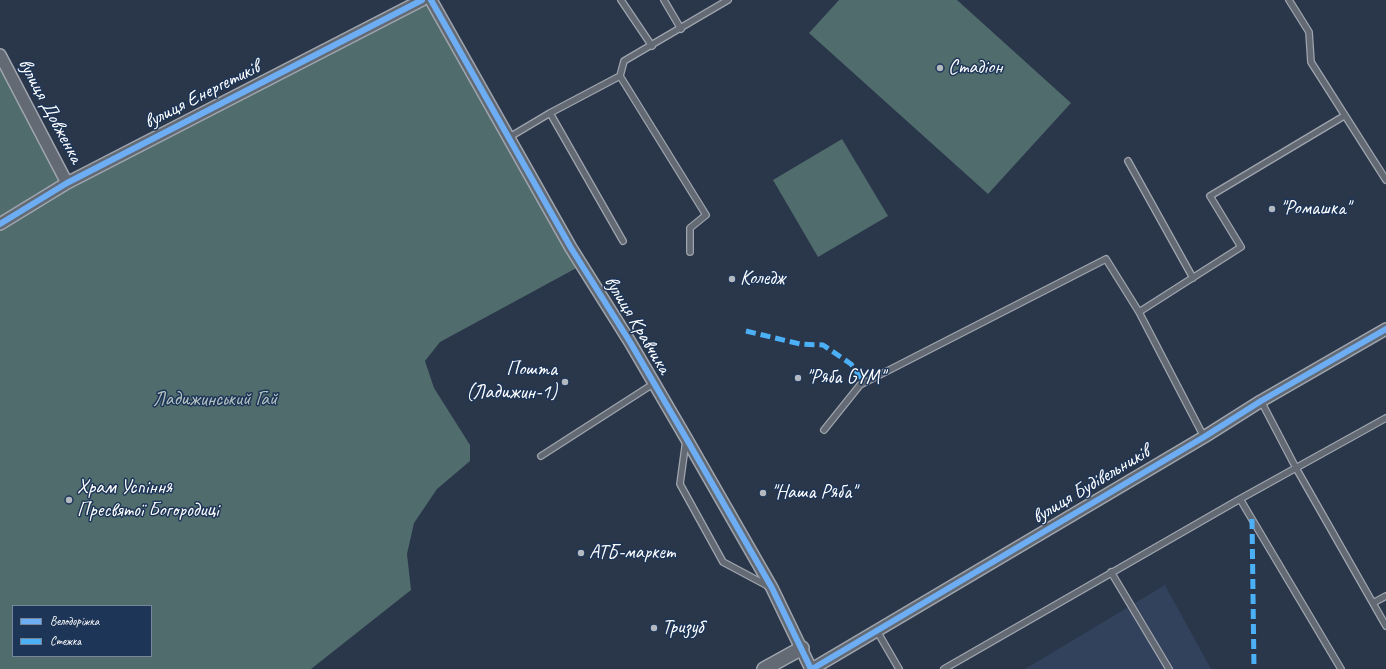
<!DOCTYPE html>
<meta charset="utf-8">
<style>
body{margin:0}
#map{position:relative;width:1386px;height:669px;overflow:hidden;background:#2a374a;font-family:Caveat,sans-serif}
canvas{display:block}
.legend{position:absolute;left:12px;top:605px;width:140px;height:52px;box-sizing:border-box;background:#1d3557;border:1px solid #77869a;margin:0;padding:5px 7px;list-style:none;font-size:12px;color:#fff}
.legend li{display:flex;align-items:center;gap:8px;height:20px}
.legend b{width:20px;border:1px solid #77869a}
</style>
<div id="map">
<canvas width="1386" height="669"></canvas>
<ul class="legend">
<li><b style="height:5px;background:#6dadf4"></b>Велодоріжка</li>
<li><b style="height:5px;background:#4cb0f7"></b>Стежка</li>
</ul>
</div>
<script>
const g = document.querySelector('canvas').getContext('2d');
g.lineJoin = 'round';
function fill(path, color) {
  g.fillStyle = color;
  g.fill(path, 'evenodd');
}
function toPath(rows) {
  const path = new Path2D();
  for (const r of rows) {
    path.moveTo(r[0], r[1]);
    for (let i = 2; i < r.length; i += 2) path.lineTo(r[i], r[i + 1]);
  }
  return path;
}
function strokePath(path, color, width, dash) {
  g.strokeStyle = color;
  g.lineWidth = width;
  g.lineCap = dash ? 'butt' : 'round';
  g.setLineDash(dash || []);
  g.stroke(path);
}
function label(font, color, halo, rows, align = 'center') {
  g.font = font + ' Caveat,sans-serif';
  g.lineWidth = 3;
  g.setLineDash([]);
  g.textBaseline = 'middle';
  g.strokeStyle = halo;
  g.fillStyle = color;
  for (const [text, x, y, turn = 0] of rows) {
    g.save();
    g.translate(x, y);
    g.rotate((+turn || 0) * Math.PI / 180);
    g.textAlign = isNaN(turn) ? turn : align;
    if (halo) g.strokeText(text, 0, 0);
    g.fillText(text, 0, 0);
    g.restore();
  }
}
const built = toPath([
 [1165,585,1211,669,1025,669]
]);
const green = toPath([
 [431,0,582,265,440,342,425,361,434,388,470,445,470,461,437,489,414,523,407,554,411,590,311,669,0,669,0,54,67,183],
 [13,606,151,606,151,656,13,656],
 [839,0,957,0,1071,103,988,194,809,33],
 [842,139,888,216,818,257,773,180]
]);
const service = toPath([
 [621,0,652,46],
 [664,0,681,29],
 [1289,0,1309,32,1311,62,1386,180],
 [550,113,620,76],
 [508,138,550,113,623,241],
 [1128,161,1193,278],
 [690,252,690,228,706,215,620,76,624,61,728,0],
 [1139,312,1241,247,1210,196,1344,116],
 [1261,401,1296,468,1386,626],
 [824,430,860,385,1106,259,1139,312,1204,437],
 [686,440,680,484,723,562,768,586],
 [541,456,653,384],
 [1111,572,1169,669],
 [1373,603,1386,596],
 [877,631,899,669],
 [944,669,1240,499],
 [1341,669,1240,499,1386,418]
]);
const minor = toPath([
 [431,0,571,248,630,342,686,438,772,588,811,669],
 [0,55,67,183],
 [0,224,67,183,422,0],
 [812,669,1204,437,1261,401,1386,329]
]);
const tertiary = toPath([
 [764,669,802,648]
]);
const quiet = toPath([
 [746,331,800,344,823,345,851,364,864,382],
 [1252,519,1254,669]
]);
const cycleway = toPath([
 [431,0,571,248,630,342,686,438,772,588,811,669],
 [0,224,67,183,422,0],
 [812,669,1204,437,1261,401,1386,329]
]);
const markers = [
 [940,68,4,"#b4b9c0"],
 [1272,209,4,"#b4b9c0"],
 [732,279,4,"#b4b9c0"],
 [798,378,4,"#b4b9c0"],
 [565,382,4,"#b4b9c0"],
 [763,493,4,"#b4b9c0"],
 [69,500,4,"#b4b9c0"],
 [581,553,4,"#b4b9c0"],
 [654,628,4,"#b4b9c0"]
];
const poiNames = [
 ["Стадіон",948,68],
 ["\"Ромашка\"",1280,209],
 ["Коледж",740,279],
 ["Пошта",557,370,"right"],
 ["(Ладижин-1)",557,393,"right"],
 ["\"Ряба GYM\"",806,378],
 ["Храм Успіння",77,488],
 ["Пресвятої Богородиці",77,511],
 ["\"Наша Ряба\"",771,493],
 ["АТБ-маркет",589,553],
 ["Тризуб",662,628]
];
const streetNames = [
 ["вулиця Енергетиків",202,95,-27],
 ["вулиця Довженка",50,111,62],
 ["вулиця Кравчика",637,325,59],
 ["вулиця Будівельників",1091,485,-31]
];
const parkNames = [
 ["Ладижинський Гай",215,400]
];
fill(built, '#32415c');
fill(green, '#506c6d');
strokePath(service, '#9fa5ae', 8);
strokePath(minor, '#9fa5ae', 14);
strokePath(tertiary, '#9fa5ae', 16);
strokePath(service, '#636a74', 5.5);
strokePath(minor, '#636a74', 11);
strokePath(tertiary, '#636a74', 13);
strokePath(quiet, '#4cb0f7', 5, [10, 5]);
strokePath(cycleway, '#6dadf4', 6);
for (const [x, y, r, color] of markers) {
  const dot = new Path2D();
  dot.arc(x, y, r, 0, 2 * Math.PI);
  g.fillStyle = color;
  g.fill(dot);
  strokePath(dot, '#1d3557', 1.5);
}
label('20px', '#fff', '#1d3557', poiNames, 'left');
label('20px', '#fff', '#1d3557', streetNames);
label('20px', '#b3c0c0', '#1d3557', parkNames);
</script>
